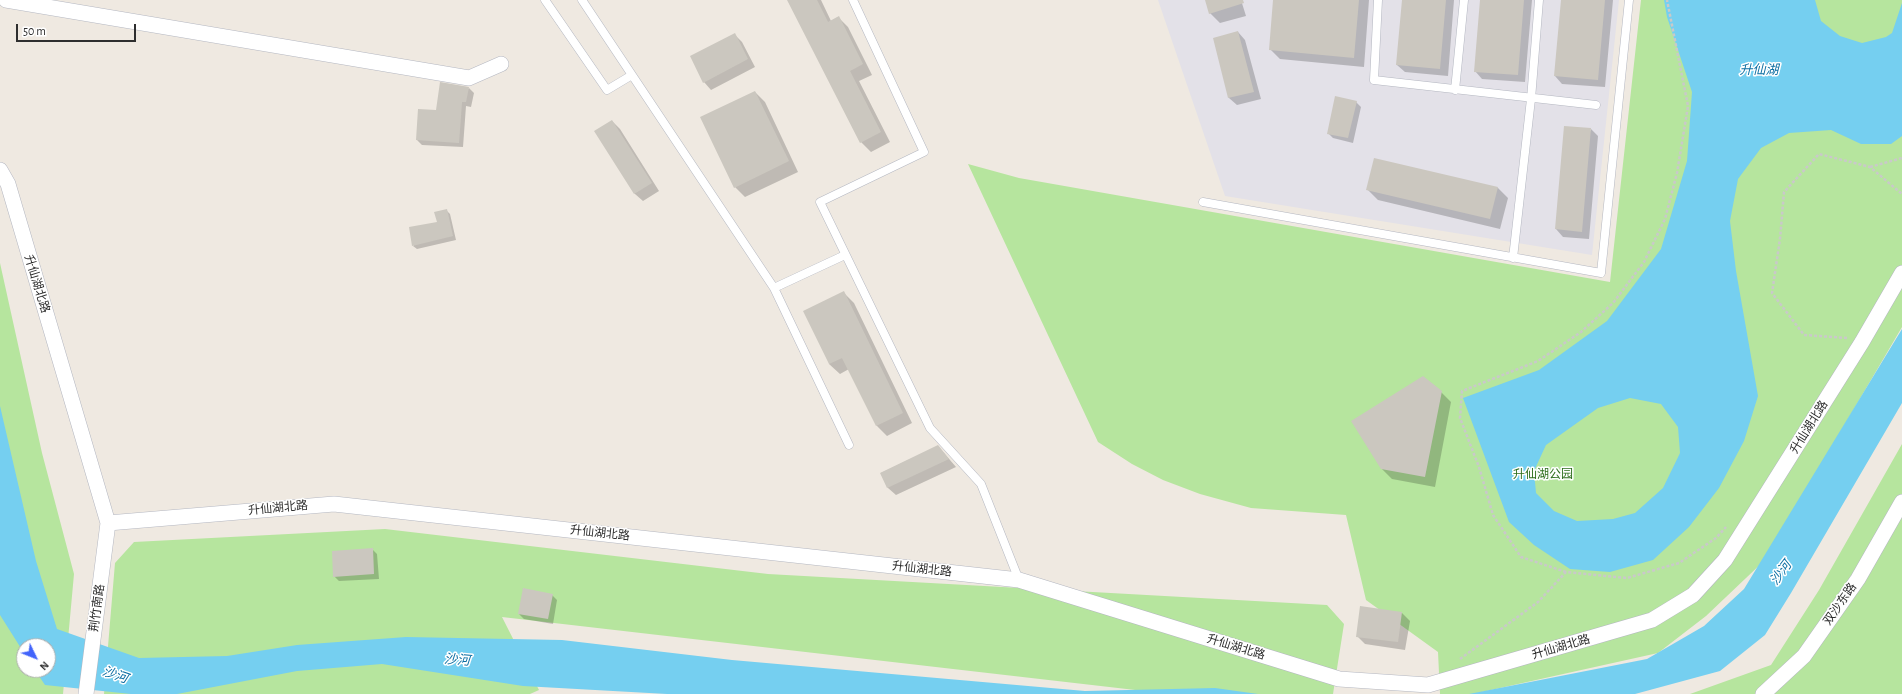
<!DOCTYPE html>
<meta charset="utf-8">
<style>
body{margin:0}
#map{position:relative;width:1902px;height:694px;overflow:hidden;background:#efe9e1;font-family:"Alegreya Sans",sans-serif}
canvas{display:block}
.north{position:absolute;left:16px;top:638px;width:40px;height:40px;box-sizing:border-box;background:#fff;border:1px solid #ababab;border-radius:50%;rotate:133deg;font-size:11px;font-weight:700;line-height:16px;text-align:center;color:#2e2e2e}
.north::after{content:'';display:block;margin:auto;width:14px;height:18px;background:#4264fb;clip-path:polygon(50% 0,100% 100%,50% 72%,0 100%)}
.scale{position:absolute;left:16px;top:24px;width:120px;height:18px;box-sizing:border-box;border:2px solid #2e2e2e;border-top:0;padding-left:5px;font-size:12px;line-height:14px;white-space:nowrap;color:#2e2e2e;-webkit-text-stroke:3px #fff;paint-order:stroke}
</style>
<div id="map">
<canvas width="1902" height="694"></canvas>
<div class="north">N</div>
<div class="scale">50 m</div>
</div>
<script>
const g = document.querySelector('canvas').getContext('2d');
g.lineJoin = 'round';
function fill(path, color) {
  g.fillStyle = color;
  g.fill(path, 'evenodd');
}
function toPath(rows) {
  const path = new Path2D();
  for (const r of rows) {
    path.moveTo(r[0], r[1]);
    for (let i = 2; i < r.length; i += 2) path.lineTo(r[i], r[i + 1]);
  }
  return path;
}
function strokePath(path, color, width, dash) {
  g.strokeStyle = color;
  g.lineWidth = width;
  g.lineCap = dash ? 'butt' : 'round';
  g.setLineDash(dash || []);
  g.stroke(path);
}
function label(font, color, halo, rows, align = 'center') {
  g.font = font + ' "Alegreya Sans","Noto Sans SC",sans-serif';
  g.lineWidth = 3;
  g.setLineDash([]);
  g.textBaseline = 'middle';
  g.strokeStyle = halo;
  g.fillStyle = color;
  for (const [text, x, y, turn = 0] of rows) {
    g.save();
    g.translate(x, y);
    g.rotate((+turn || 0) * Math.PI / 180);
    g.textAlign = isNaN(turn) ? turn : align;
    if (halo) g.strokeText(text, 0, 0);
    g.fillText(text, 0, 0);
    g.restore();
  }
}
const industrial = toPath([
 [1158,0,1619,0,1592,255,1225,196]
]);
const green = toPath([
 [1641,0,1902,0,1902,327,1766,559,1706,616,1658,653,1473,694,1440,694,1438,652,1366,600,1346,515,1251,508,1200,494,1163,480,1132,464,1098,442,968,164,1019,178,1610,282],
 [0,263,42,453,74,574,63,694,0,694],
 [24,646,48,646,48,670,24,670],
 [1902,444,1902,694,1690,694,1771,665,1819,590],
 [385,529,768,574,1327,605,1344,624,1333,694,1170,694,502,617,539,690,530,694,104,694,115,563,134,542]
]);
const water = toPath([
 [1664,0,1815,0,1821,21,1840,36,1862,43,1886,37,1892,33,1902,3,1902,136,1891,144,1861,144,1831,130,1789,133,1761,148,1738,179,1730,221,1736,271,1758,396,1744,441,1719,488,1689,527,1653,560,1610,572,1570,569,1534,545,1509,522,1463,398,1539,370,1607,321,1661,249,1687,161,1692,92,1667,17],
 [1630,398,1661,404,1678,427,1680,453,1663,488,1635,513,1613,519,1577,521,1554,511,1536,493,1534,471,1546,445,1598,408],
 [1902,329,1902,403,1791,593,1765,635,1720,671,1635,694,1469,694,1647,659,1704,626,1744,589],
 [0,406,36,561,57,629,139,658,227,656,297,645,406,637,562,640,732,660,1085,691,1215,688,1258,694,667,694,523,686,382,664,297,671,177,694,131,694,45,685,35,670,48,670,48,646,24,646,24,653,0,615]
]);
const shadow = toPath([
 [791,0,821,0,831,21,838,17,848,27,872,75,859,81,890,142,871,152,861,142],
 [1206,0,1241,0,1246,16,1220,23,1210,13],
 [1274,0,1369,0,1364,67,1280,59,1270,49],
 [1403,0,1454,0,1448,76,1405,72,1397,65],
 [1481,0,1532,0,1525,82,1482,79,1475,71],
 [1562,0,1613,0,1605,87,1562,84,1555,76],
 [1238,32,1245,40,1261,99,1237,105,1229,98,1214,39],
 [734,34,742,42,755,67,711,90,704,82],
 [469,88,474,93,471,107,466,106,463,147,422,145,417,140],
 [755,92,765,102,798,172,745,197,735,187],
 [1356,102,1361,107,1353,143,1333,138,1328,133],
 [612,121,620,129,659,191,643,201,635,194,596,132],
 [1591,129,1598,136,1589,239,1563,237,1556,229],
 [1498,188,1508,198,1500,229,1378,200,1368,190],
 [446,210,450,214,456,240,417,249,413,246,438,223],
 [844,293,854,303,912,423,887,436,877,426,849,369,840,374,829,364],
 [1441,392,1451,402,1435,487,1392,479,1381,468],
 [938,446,956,467,896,495,888,488,881,473],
 [372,549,377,554,379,579,339,581,334,576],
 [552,595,557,600,553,624,524,619,519,614],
 [1361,607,1402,613,1410,621,1405,650,1365,644,1357,636]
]);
const building = toPath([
 [787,0,817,0,828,22,839,16,863,64,850,71,881,132,860,143],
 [1205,0,1243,0,1244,3,1209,14],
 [1273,0,1359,0,1354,58,1269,50],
 [1402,0,1446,0,1440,69,1396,65],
 [1480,0,1524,0,1518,75,1474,72],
 [1561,0,1605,0,1598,80,1554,76],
 [1238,31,1254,92,1228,98,1213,38],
 [735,33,748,59,703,83,690,56],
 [440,82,469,87,466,102,462,102,459,143,416,140,418,109,436,110],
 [755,91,789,161,734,188,700,117],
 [1335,96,1357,101,1348,138,1327,134],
 [612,120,652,183,634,194,594,131],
 [1564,126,1591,128,1582,232,1555,229],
 [1374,158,1498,187,1490,219,1366,190],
 [447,209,453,236,412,246,409,227,437,222,434,212],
 [844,291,903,413,876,426,842,358,829,364,803,311],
 [1423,376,1442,391,1425,477,1381,469,1351,421],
 [938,445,949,459,887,488,880,473],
 [373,548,374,574,333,577,332,551],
 [523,588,553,594,548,619,518,614],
 [1360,606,1402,612,1398,642,1356,637]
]);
const path = toPath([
 [1870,167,1902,158],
 [1847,338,1804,335,1772,293,1780,239,1784,192,1819,154,1870,167,1902,194],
 [1566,572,1521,557,1493,515,1479,467,1460,418,1462,391,1538,361,1581,332,1613,303,1644,262,1665,219,1677,173,1688,106,1667,0],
 [1460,659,1538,602,1566,572,1627,578,1679,563,1716,538,1726,527]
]);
const lane = toPath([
 [545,0,607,90,632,75],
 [582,0,774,288,849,445],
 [853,0,924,152,820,202,930,428,981,484,1019,580],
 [1378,0,1374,80,1596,105],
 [1455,90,1464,0],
 [1203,202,1601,273,1629,0],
 [1513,258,1531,99,1539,0],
 [774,288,845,255]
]);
const street = toPath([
 [6,0,469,78,501,64],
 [0,170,8,184,108,523,86,694],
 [108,523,334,504,1019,580,1339,679,1428,685,1652,620,1693,595,1725,560,1862,342,1902,273],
 [1763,694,1804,656,1858,579,1902,502]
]);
const streetNames = [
 ["升仙湖北路",37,284,73],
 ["升仙湖北路",1809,427,-58],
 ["升仙湖北路",278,508,-5],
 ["升仙湖北路",600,533,6],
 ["升仙湖北路",922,569,6],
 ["双沙东路",1840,604,-55],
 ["荆竹南路",97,608,-82],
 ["升仙湖北路",1236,647,17],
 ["升仙湖北路",1561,647,-16]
];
const parkNames = [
 ["升仙湖公园",1543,474]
];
const waterNames = [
 ["升仙湖",1759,70],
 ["沙河",1781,573,-53],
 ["沙河",457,660,4],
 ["沙河",115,675,19]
];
fill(industrial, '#e3e1e8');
fill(green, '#b6e59e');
fill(water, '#75cff0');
fill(shadow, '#0003');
fill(building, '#cbc7bf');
strokePath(lane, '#b4b7c1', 9);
strokePath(street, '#b4b7c1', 16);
strokePath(path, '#c9c9c9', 2.5, [3, 2]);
strokePath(lane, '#fff', 8);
strokePath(street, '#fff', 15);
label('12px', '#2e2e2e', '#fff', streetNames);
label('12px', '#2c6e1b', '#fff', parkNames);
label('italic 13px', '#0d6fa3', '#fff', waterNames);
</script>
